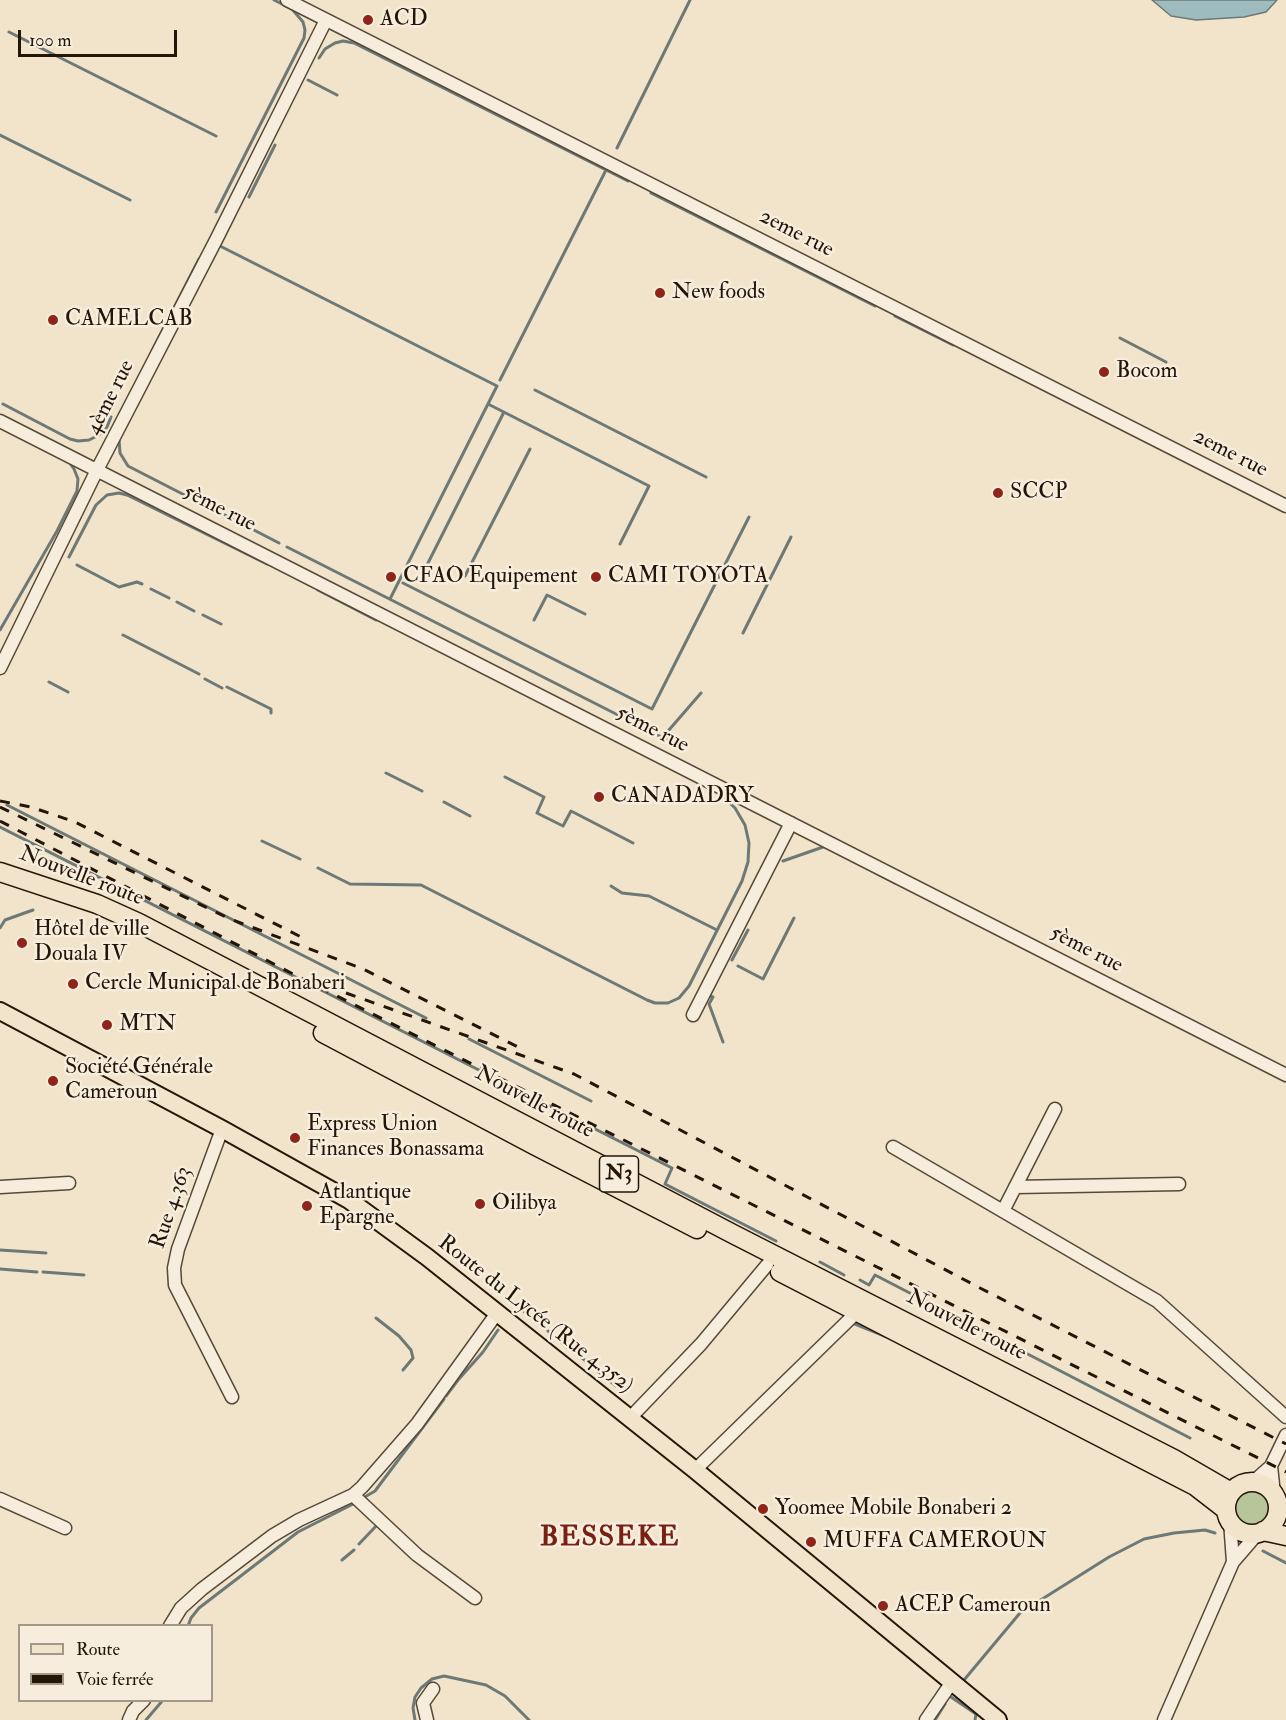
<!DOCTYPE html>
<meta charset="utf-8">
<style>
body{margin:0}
#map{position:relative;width:1286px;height:1720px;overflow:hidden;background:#f1e4ca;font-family:"IM FELL Double Pica",serif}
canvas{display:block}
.legend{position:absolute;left:18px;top:1624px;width:195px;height:78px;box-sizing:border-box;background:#f6eddd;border:2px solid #a29788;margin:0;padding:8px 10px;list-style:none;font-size:18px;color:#241508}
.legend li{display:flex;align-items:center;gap:12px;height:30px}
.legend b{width:30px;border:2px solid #a29788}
.scale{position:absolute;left:18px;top:30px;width:159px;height:27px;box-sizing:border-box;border:3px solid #241508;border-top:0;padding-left:8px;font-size:18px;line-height:21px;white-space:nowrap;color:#241508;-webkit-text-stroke:4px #f6eddd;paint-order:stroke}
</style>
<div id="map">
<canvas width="1286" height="1720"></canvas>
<ul class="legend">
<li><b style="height:8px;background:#f1e4ca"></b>Route</li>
<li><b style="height:8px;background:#241508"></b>Voie ferrée</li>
</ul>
<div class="scale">100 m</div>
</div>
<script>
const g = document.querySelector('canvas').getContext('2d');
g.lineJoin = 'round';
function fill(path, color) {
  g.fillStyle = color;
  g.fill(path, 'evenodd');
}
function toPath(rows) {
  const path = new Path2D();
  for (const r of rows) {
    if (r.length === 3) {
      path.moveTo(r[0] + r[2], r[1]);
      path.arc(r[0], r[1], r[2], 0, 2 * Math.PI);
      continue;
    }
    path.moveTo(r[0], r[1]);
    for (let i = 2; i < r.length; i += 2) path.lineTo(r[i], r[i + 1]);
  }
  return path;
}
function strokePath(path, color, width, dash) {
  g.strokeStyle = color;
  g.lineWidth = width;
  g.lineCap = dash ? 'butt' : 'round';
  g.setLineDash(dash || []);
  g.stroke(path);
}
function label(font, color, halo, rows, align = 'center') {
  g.font = font + ' "IM FELL Double Pica",serif';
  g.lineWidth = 5;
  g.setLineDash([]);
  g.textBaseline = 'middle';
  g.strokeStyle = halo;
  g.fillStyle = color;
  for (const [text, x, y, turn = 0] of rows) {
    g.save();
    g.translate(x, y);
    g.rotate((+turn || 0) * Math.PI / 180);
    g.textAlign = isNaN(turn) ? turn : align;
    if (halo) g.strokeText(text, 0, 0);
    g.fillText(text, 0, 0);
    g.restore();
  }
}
const green = toPath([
 [1252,1508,21]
]);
const water = toPath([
 [1152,0,1277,0,1266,12,1244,17,1196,20,1171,16,1152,0]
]);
const stream = toPath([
 [274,0,286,6],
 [9,32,216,136],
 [319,58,325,49,335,43,343,41,354,43,628,181],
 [308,80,337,95],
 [0,135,130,200],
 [617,148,690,0],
 [651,193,875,306],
 [249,197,275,145],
 [216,212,304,38,305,30,303,22,292,9],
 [218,245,497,386,390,599],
 [895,316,953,345],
 [1120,338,1166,362],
 [152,351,199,259],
 [500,380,606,170],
 [535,390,706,477],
 [3,404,70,439,78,441,89,440,99,435,107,427,111,417],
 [488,404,649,486,620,544],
 [119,439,120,453,128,466,202,504],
 [223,514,279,543],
 [287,547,681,747],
 [69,557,96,505,107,495,119,493,127,495,267,564],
 [428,563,504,412],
 [77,565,119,587,137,582,142,584],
 [465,576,530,449],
 [403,583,652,709,749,517],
 [151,589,169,598],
 [318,590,376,620],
 [177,602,194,611],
 [203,615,221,624],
 [534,620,547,595,585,614],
 [0,630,57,531,77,491,78,479,74,469,69,462],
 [743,633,791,537],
 [123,635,199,674],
 [205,679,222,688],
 [49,682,68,692],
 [227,687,271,709,271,713],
 [662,738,701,693],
 [386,773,422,791],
 [505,777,544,797,537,813,563,826,571,811,633,843],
 [444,802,470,816],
 [7,805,426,1018],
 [0,827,672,1168,665,1184,776,1241],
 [262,841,300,859],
 [783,861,826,846],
 [318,868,350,884,421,885,647,1000,655,1003,668,1003,679,998,689,986,742,881,748,862,749,843,745,825,735,808,719,793],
 [872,871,895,883],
 [611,886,622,893,649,896,715,929],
 [0,928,5,920,33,910],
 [732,960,748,930],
 [738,966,763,979,794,918],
 [710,996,713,997,709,1004,723,1042],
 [469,1039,591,1101],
 [0,1250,46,1253],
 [820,1262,844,1275],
 [0,1269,37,1272],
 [43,1272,84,1275],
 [860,1280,869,1285,875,1275,1190,1438],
 [507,1298,545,1328],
 [376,1318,399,1336,411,1350,413,1358,403,1370],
 [850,1322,887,1337],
 [548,1331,568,1348],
 [575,1352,616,1386],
 [446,1396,458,1380,483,1352,498,1330],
 [363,1498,375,1491,444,1399],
 [359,1544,378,1524],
 [1263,1551,1286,1563],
 [342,1560,354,1550],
 [188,1626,191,1618,199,1608,298,1532,357,1502],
 [964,1680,1020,1613,1109,1557,1144,1539,1174,1533,1205,1530,1215,1533],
 [951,1697,976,1714,975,1720],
 [146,1720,163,1700],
 [415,1720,413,1708,415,1697,421,1688,432,1679,444,1676,486,1685,505,1696,529,1720],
 [935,1720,945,1704]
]);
const minor = toPath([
 [287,0,1286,506],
 [0,421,1286,1075],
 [0,668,97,470,216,240,326,20],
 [693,1015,791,823],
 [222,1129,178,1249,174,1268,175,1285,232,1397],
 [893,1147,1157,1301,1286,1417],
 [0,1187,69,1183],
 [1015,1187,1179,1184],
 [1003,1211,1055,1109],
 [630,1418,701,1344,767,1265],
 [1271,1466,1274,1494],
 [695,1470,857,1312],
 [1253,1482,1271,1466,1286,1435],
 [353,1495,417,1555,475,1598],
 [0,1499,65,1528],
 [1230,1521,1233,1562],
 [170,1626,181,1608,202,1589,272,1536,299,1520,353,1495,362,1487,417,1424,497,1313],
 [129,1720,133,1711,144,1700],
 [427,1720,423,1703,433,1689],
 [926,1720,952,1682],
 [1164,1720,1233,1562,1258,1533]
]);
const major = toPath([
 [0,1011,222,1129,349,1200,427,1257,695,1470,998,1720]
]);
const highway = toPath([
 [0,872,97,904,139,923,733,1234,1174,1459,1231,1492],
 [323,1033,534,1145,697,1229],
 [780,1272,1195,1486,1226,1510],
 [1252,1508,26],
 [1263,1531,1286,1536]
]);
const rail = toPath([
 [0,801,31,807,75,822,305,939],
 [0,807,230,919,363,969,520,1048],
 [0,821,295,975,484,1070,1286,1472],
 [346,993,574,1074,980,1288,1286,1444]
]);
const markers = [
 [368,20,6,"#8f2418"],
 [660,293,6,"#8f2418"],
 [53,320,6,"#8f2418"],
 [1104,372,6,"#8f2418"],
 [998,493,6,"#8f2418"],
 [391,577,6,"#8f2418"],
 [596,577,6,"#8f2418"],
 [599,797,6,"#8f2418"],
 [22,943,6,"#8f2418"],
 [73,984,6,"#8f2418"],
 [107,1025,6,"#8f2418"],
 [53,1081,6,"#8f2418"],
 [295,1138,6,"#8f2418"],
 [480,1204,6,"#8f2418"],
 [307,1206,6,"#8f2418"],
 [763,1509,6,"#8f2418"],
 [811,1542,6,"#8f2418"],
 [883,1606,6,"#8f2418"]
];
const shields = [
 [619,1174,39]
];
const shieldNames = [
 ["N3",619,1174]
];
const poiNames = [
 ["ACD",380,20],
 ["New foods",672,293],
 ["CAMELCAB",65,320],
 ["Bocom",1116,372],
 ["SCCP",1010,493],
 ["CFAO Equipement",403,577],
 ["CAMI TOYOTA",608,577],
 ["CANADADRY",611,797],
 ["Hôtel de ville",34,930],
 ["Douala IV",34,955],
 ["Cercle Municipal de Bonaberi",85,984],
 ["MTN",119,1025],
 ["Société Générale",65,1068],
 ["Cameroun",65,1093],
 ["Express Union",307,1125],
 ["Finances Bonassama",307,1150],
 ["Atlantique",319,1193],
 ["Epargne",319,1218],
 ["Oilibya",492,1204],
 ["Yoomee Mobile Bonaberi 2",775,1509],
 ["MUFFA CAMEROUN",823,1542],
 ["ACEP Cameroun",895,1606]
];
const streetNames = [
 ["2eme rue",796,234,27],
 ["4ème rue",111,398,-63],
 ["2eme rue",1230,454,27],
 ["5ème rue",219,509,27],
 ["5ème rue",652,730,27],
 ["Nouvelle route",81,877,21],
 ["5ème rue",1086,950,27],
 ["Nouvelle route",534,1103,28],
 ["Rue 4.363",172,1208,-71],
 ["Route du Lycée (Rue 4.352)",535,1315,38],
 ["Nouvelle route",966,1326,27]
];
const districtNames = [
 ["BESSEKE",610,1539]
];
fill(green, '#b6c59a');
fill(water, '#9ebcc0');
strokePath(water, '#6d7976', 1.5);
strokePath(stream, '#6d7976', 3);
strokePath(minor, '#574938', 15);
strokePath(major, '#241508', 20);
strokePath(highway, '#241508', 21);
strokePath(minor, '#f6eddd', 12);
strokePath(major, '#f1e4ca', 16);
strokePath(highway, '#f1e4ca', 18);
strokePath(rail, '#241508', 3, [10, 10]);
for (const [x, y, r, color] of markers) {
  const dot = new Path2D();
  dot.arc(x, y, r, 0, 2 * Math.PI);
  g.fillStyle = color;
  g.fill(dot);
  strokePath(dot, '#f6eddd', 2);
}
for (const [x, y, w] of shields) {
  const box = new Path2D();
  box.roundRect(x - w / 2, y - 18, w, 36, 4.5);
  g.fillStyle = '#f6eddd';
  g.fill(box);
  strokePath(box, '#241508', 1.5);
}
label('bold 21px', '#241508', null, shieldNames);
label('22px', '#241508', '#f6eddd', poiNames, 'left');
label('22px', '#241508', '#f6eddd', streetNames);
g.letterSpacing = '1.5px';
label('bold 28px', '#7a1f14', '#f6eddd', districtNames);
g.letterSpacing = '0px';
</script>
